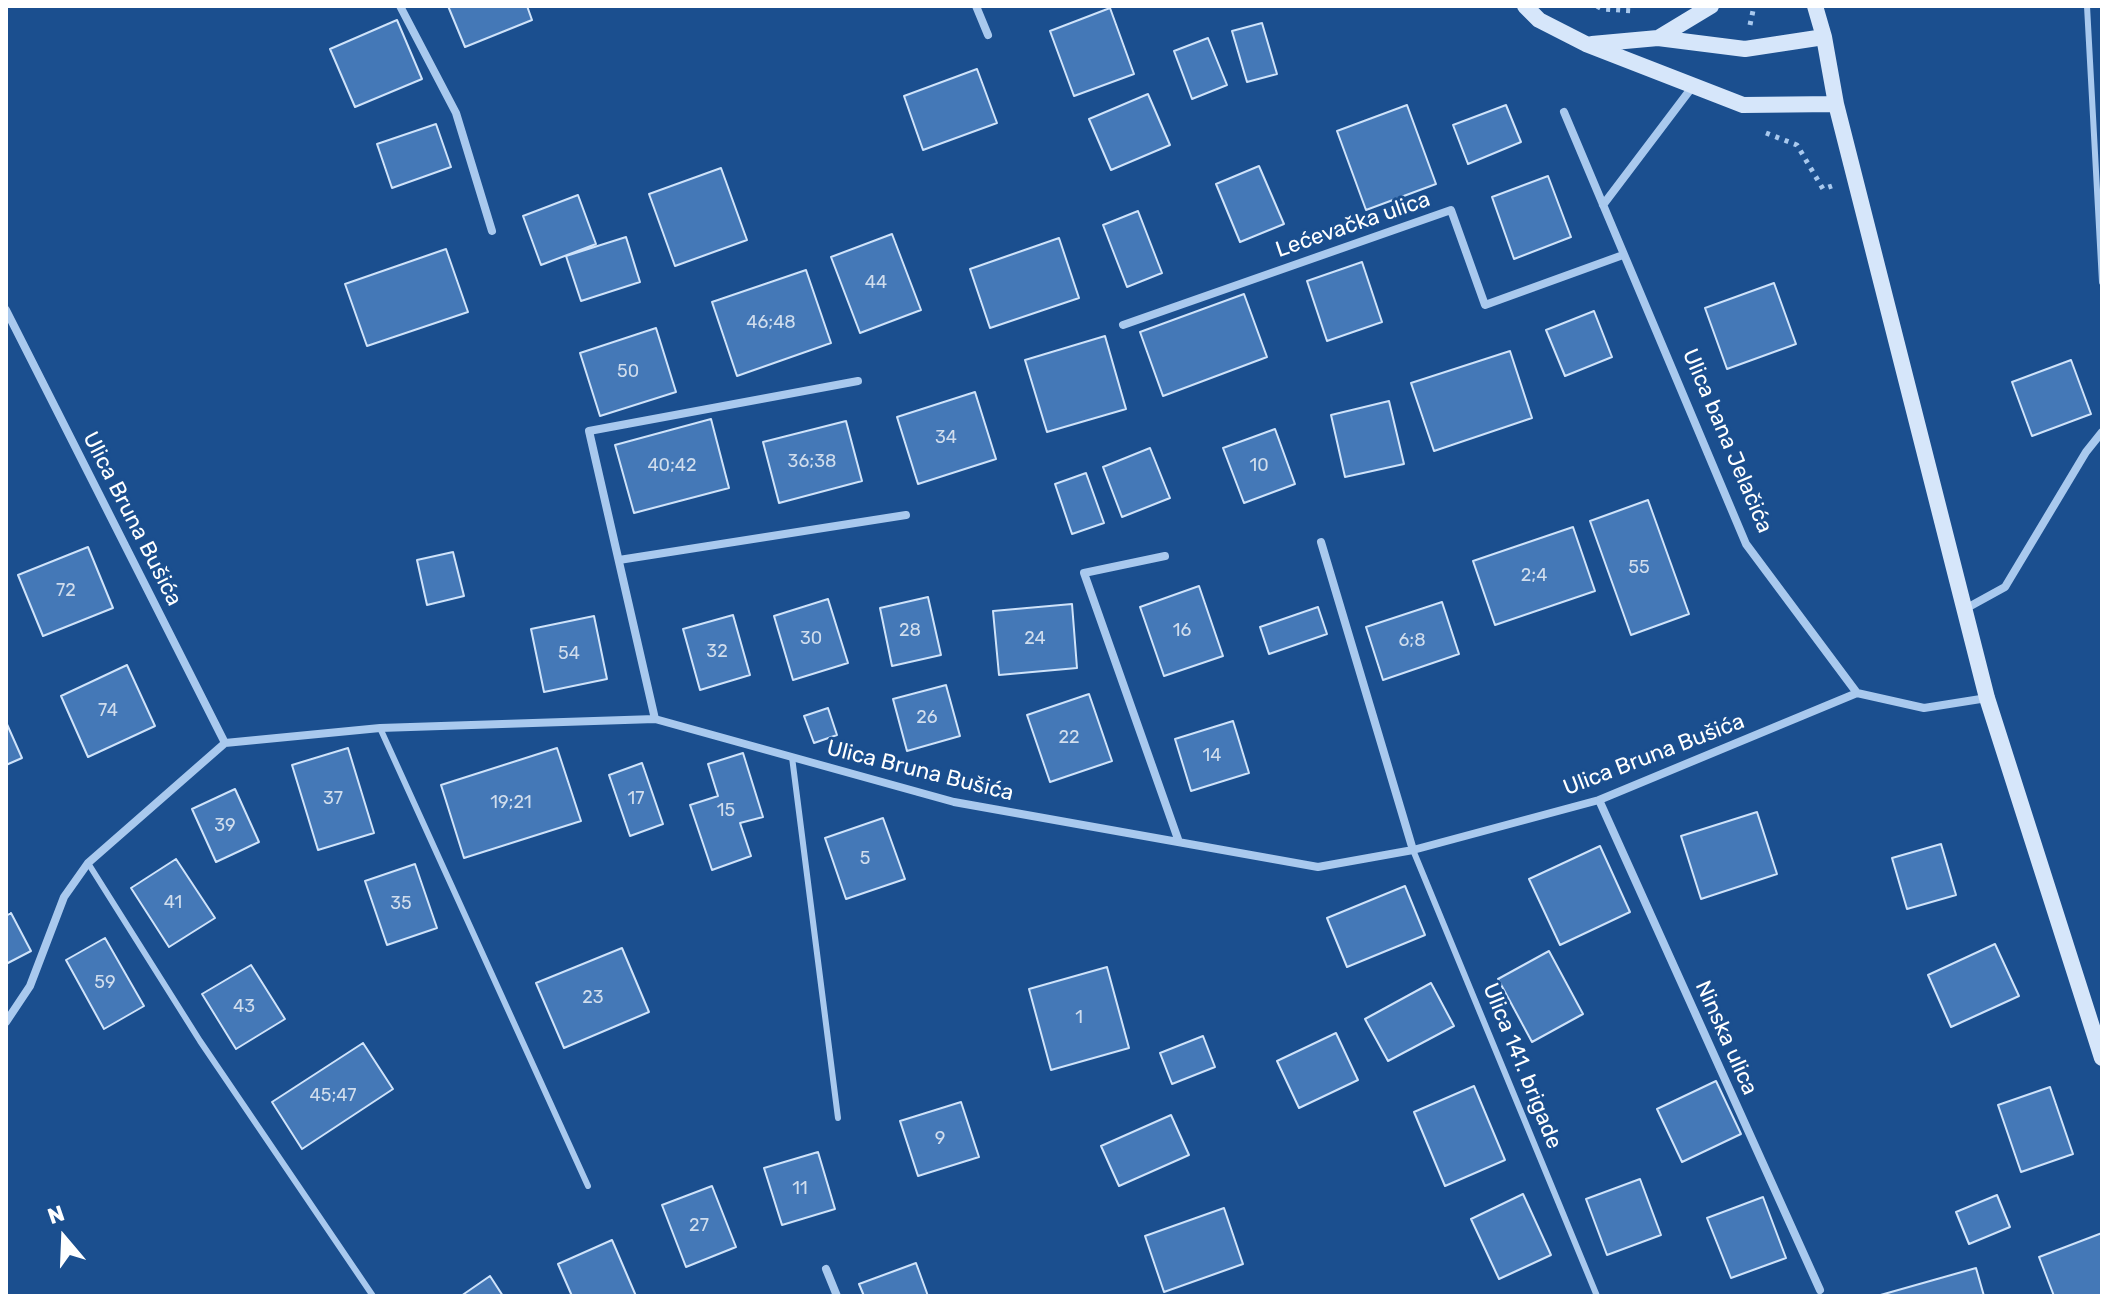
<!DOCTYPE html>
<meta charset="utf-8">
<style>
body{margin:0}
#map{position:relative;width:2108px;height:1302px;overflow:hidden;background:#1b4f8f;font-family:Rubik,sans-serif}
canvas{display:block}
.frame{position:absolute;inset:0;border:8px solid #fff;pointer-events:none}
.north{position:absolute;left:24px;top:1198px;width:80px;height:80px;-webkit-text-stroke:6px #1b4f8f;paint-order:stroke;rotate:341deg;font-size:22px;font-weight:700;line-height:32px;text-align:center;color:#fff}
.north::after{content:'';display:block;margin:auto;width:28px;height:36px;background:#fff;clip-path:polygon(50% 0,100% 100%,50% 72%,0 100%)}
</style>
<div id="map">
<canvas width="2108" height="1302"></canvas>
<div class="frame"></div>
<div class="north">N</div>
</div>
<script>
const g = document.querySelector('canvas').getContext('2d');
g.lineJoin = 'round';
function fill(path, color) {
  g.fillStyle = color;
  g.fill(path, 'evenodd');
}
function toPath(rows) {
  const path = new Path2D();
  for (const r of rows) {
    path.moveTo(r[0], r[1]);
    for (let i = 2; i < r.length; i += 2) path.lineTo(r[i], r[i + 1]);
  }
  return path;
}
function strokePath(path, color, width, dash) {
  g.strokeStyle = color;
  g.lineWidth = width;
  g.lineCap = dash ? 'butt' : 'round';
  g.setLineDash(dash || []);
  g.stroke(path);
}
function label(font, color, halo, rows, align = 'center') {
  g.font = font + ' Rubik,sans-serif';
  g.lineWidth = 6;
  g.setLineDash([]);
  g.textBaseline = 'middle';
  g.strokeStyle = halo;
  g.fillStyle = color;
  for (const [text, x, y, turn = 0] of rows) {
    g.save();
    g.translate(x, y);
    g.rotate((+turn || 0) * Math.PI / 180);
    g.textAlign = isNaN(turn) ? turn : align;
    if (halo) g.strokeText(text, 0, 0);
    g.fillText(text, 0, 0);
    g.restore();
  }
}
const building = toPath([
 [448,6,527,6,532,20,465,47,448,6],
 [1110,8,1134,74,1074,96,1050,31,1110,8],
 [397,20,422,79,355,107,330,49,397,20],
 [1262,23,1277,74,1247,82,1232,31,1262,23],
 [1208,38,1227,85,1192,99,1174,51,1208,38],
 [977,69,997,123,923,150,904,96,977,69],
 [1148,94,1170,145,1111,170,1089,119,1148,94],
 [1407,105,1436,184,1366,210,1337,131,1407,105],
 [1506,105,1521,142,1468,164,1453,125,1506,105],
 [436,124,451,167,392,188,377,144,436,124],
 [1259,166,1284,224,1240,242,1216,184,1259,166],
 [721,168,747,240,675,266,649,194,721,168],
 [1548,176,1571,237,1514,259,1492,197,1548,176],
 [578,195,596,244,541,265,523,216,578,195],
 [1138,211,1162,273,1127,287,1103,225,1138,211],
 [892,234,921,310,860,333,831,257,892,234],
 [626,237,640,282,581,301,566,256,626,237],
 [1059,238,1079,298,990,328,970,269,1059,238],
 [446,249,468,312,367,346,345,284,446,249],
 [1362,262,1382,322,1327,341,1307,281,1362,262],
 [806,270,831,343,737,376,712,302,806,270],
 [1774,283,1796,344,1727,369,1705,308,1774,283],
 [1244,294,1267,357,1163,396,1140,332,1244,294],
 [1594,311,1612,357,1565,376,1546,330,1594,311],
 [656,328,676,392,600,416,580,353,656,328],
 [1105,336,1126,409,1047,432,1025,360,1105,336],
 [1510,351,1532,418,1434,451,1411,383,1510,351],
 [2071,360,2091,414,2032,436,2012,382,2071,360],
 [975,392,996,459,918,484,897,417,975,392],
 [1389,401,1404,464,1345,477,1331,415,1389,401],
 [711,419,729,488,634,513,615,445,711,419],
 [846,421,862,481,779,503,763,442,846,421],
 [1275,429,1295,484,1244,503,1223,448,1275,429],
 [1150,448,1170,498,1122,517,1103,467,1150,448],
 [1086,473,1104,523,1072,534,1055,484,1086,473],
 [1648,500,1689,614,1631,635,1590,521,1648,500],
 [1573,527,1595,591,1495,625,1473,561,1573,527],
 [88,547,113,608,43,636,18,575,88,547],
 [453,552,464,596,427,605,417,560,453,552],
 [1199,586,1223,656,1164,676,1140,607,1199,586],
 [928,597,941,655,892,666,880,608,928,597],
 [828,599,848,663,793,680,774,616,828,599],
 [1442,602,1459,654,1383,680,1366,627,1442,602],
 [1072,604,1077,668,999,675,993,611,1072,604],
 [1318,607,1327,634,1269,654,1260,627,1318,607],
 [733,615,750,675,700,690,683,629,733,615],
 [594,616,607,679,544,692,531,629,594,616],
 [127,665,155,726,88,757,61,696,127,665],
 [946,685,960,736,907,751,893,699,946,685],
 [1089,694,1112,761,1050,782,1027,715,1089,694],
 [828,708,837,735,814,743,804,716,828,708],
 [1233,721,1249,773,1191,791,1175,739,1233,721],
 [6,722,22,758,6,765,6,722],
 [348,748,374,833,318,850,292,765,348,748],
 [557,748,581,821,464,858,441,785,557,748],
 [743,753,763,817,740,823,751,856,712,870,690,805,718,796,708,764,743,753],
 [642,763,663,824,630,836,609,775,642,763],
 [235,789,259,842,216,862,192,809,235,789],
 [1757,812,1777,874,1701,899,1681,836,1757,812],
 [883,818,905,879,846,899,825,838,883,818],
 [1941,844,1956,895,1907,909,1892,858,1941,844],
 [1600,846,1630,912,1560,945,1529,879,1600,846],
 [176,859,215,918,169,947,131,888,176,859],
 [415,864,437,928,387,945,365,881,415,864],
 [1405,886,1425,935,1347,967,1327,918,1405,886],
 [11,913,31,951,6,964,6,916,11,913],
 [105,938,144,1006,104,1029,66,960,105,938],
 [1995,944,2019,996,1951,1027,1928,975,1995,944],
 [622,948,649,1012,564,1048,536,983,622,948],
 [1549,951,1583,1014,1532,1042,1498,979,1549,951],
 [251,965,285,1019,236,1049,202,994,251,965],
 [1107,967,1129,1048,1051,1070,1029,989,1107,967],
 [1431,983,1454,1026,1388,1061,1365,1019,1431,983],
 [1336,1033,1358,1080,1299,1108,1277,1061,1336,1033],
 [1203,1036,1215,1067,1172,1084,1160,1053,1203,1036],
 [363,1043,393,1089,302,1149,272,1102,363,1043],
 [1716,1081,1741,1134,1682,1162,1657,1109,1716,1081],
 [1474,1086,1505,1160,1445,1186,1414,1112,1474,1086],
 [2050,1087,2073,1154,2021,1172,1998,1105,2050,1087],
 [961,1102,979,1157,918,1176,900,1121,961,1102],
 [1171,1115,1189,1155,1119,1186,1101,1146,1171,1115],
 [818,1152,835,1209,782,1225,764,1168,818,1152],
 [1640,1179,1661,1235,1607,1255,1586,1199,1640,1179],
 [712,1186,736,1247,686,1267,662,1205,712,1186],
 [1523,1194,1551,1255,1499,1279,1471,1219,1523,1194],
 [1997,1195,2010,1227,1969,1244,1956,1212,1997,1195],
 [1763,1197,1786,1258,1731,1278,1707,1218,1763,1197],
 [1224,1208,1243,1264,1164,1292,1145,1236,1224,1208],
 [2102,1233,2102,1296,2054,1296,2039,1257,2102,1233],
 [612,1240,636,1296,572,1296,558,1264,612,1240],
 [916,1263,928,1296,864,1296,859,1284,916,1263],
 [1976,1268,1984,1296,1877,1296,1976,1268],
 [490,1276,503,1296,461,1296,490,1276]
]);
const path = toPath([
 [1597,6,1602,9,1635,11],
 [1750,25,1754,6],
 [1766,133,1797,145,1823,189,1832,186]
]);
const lane = toPath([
 [2087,6,2102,282],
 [380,728,588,1186],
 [792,757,838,1118],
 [1413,850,1597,1296],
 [88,863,200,1041,373,1296]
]);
const street = toPath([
 [400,6,456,113,492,231],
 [976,6,988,35],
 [1564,112,1746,544,1857,693,1924,708,1987,698],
 [1603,205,1693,86],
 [6,310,225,743],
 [1123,325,1451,210,1485,305,1623,255],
 [1321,542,1413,850],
 [1165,556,1084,573,1179,842],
 [619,560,906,515],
 [1965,609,2005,587,2086,452,2102,432],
 [655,719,589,431,858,381],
 [1599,800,1820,1290],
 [6,1022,30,986,64,897,88,863,225,743,380,728,655,719,954,802,1318,867,1413,850,1599,800,1857,693],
 [826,1269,837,1296]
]);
const secondary = toPath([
 [1525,6,1539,20,1586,44,1743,105,1836,104],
 [1815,6,1824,37,1836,104,1987,698,2102,1058],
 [1658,38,1711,6],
 [1592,44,1658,38,1745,49,1824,37]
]);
const numberNames = [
 ["44",876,283],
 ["46;48",771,323],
 ["50",628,372],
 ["34",946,438],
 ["36;38",812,462],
 ["40;42",672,466],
 ["10",1259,466],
 ["55",1639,568],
 ["2;4",1534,576],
 ["72",66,591],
 ["28",910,631],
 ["16",1182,631],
 ["30",811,639],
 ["24",1035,639],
 ["6;8",1412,641],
 ["32",717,652],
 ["54",569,654],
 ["74",108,711],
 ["26",927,718],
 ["22",1069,738],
 ["14",1212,756],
 ["37",333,799],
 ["17",636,799],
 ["19;21",511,803],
 ["15",726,811],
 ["39",225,826],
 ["5",865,859],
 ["41",173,903],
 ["35",401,904],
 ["59",105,983],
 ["23",593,998],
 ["43",244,1007],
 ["1",1079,1018],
 ["45;47",333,1096],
 ["9",940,1139],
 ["11",800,1189],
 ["27",699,1226]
];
const streetNames = [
 ["Lećevačka ulica",1353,225,-19],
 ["Ulica bana Jelačića",1727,441,67],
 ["Ulica Bruna Bušića",132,519,63],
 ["Ulica Bruna Bušića",1654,755,-21],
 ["Ulica Bruna Bušića",920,771,14],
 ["Ninska ulica",1726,1038,66],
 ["Ulica 141. brigade",1522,1066,68]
];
fill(building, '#4478b7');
strokePath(building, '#cfe3fa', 2);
strokePath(path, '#a9c9ee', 5, [4, 6]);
strokePath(lane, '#a9c9ee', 6);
strokePath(street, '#a9c9ee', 8);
strokePath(secondary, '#d6e6fa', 16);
label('18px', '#d0dded', null, numberNames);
label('22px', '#fff', '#1b4f8f', streetNames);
</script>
